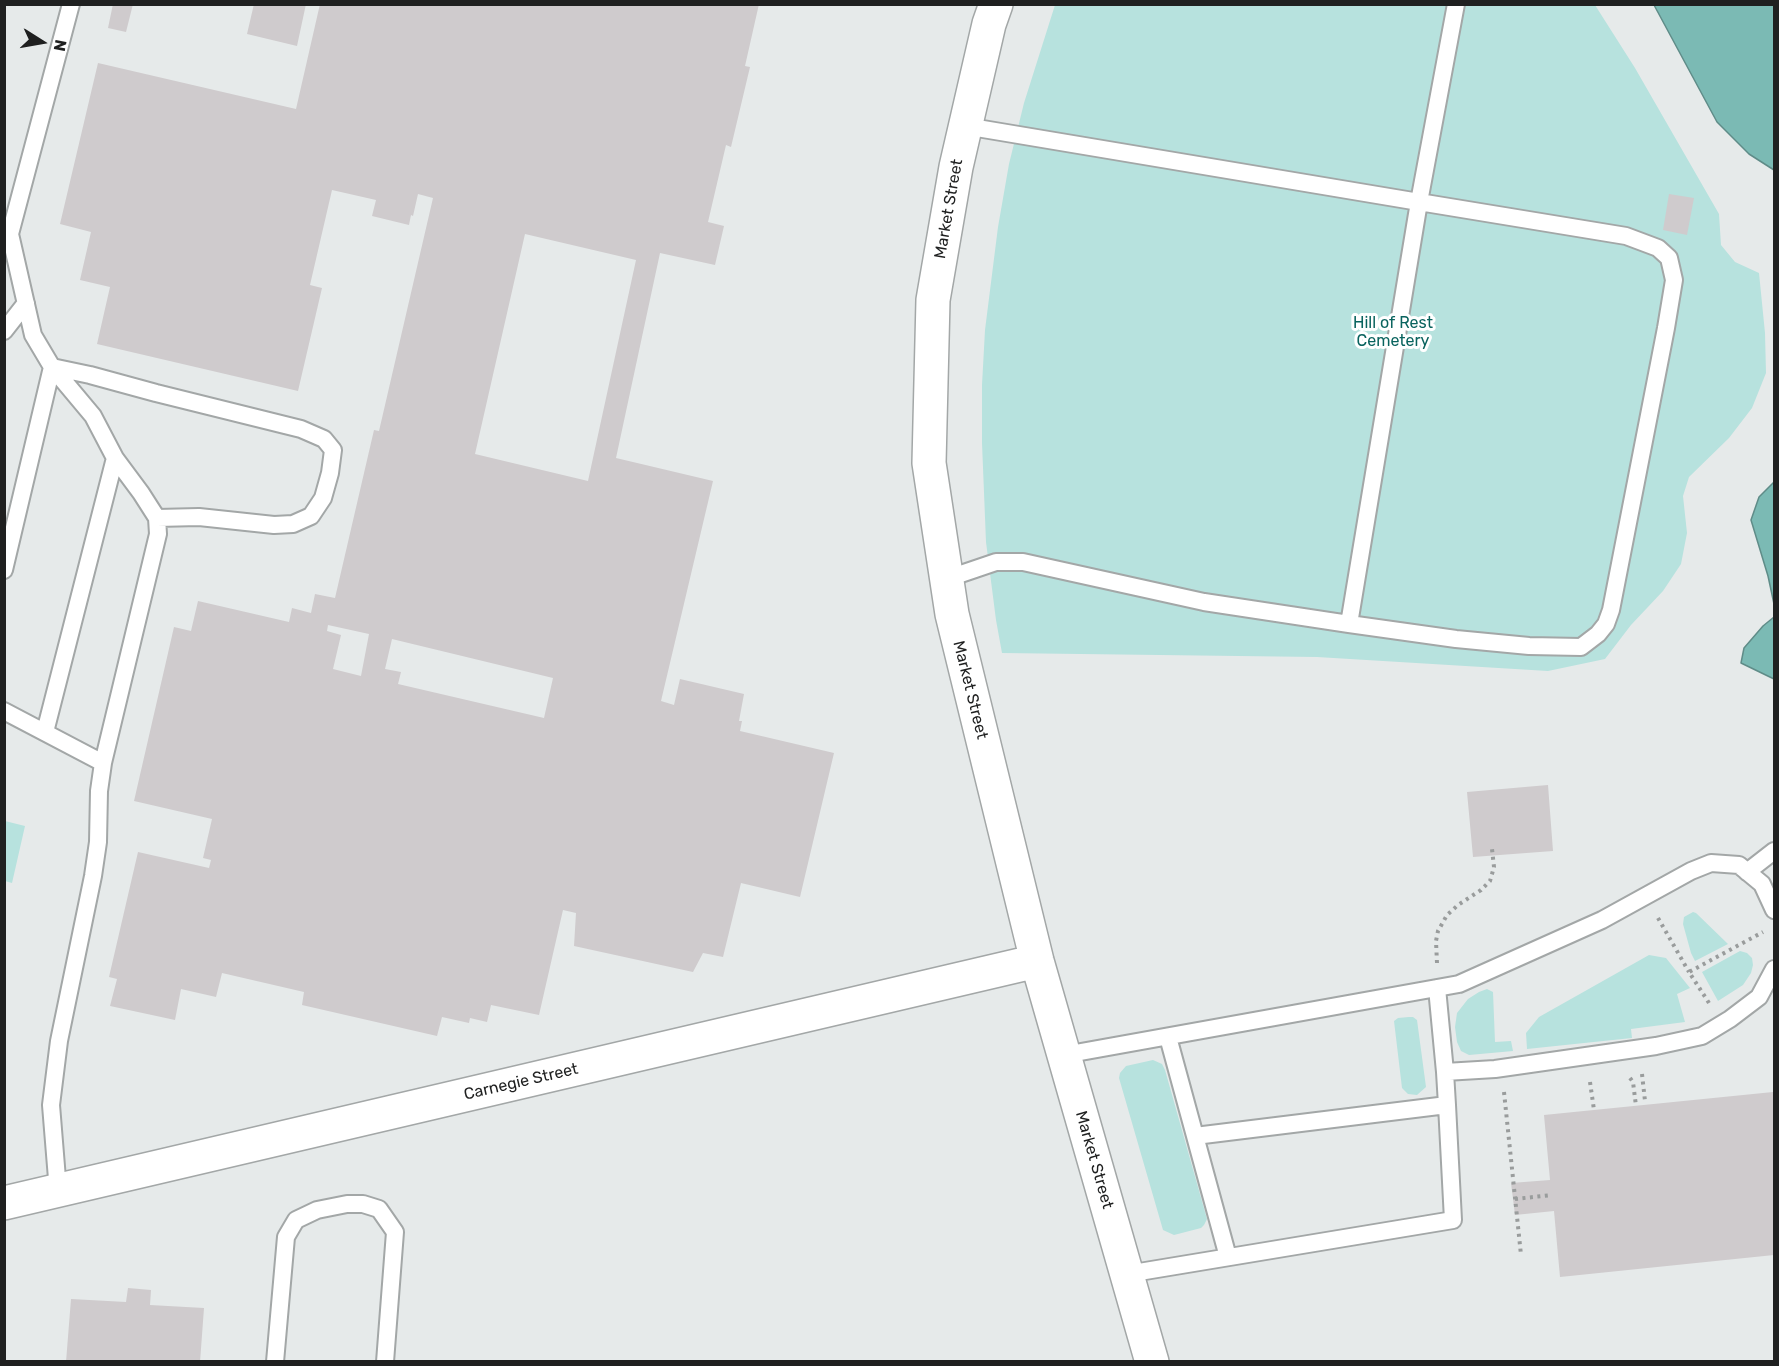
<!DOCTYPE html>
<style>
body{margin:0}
#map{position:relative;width:1779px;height:1366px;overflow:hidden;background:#e6eaea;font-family:Rubik,sans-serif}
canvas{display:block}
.frame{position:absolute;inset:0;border:6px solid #1f2020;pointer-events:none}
.north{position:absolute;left:12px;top:12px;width:60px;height:60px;-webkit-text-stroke:4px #fff;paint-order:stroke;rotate:101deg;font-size:16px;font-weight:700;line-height:24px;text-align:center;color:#1f2020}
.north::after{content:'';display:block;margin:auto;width:21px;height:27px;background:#1f2020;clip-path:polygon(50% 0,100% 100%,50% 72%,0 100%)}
</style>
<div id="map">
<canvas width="1779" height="1366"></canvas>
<div class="frame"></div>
<div class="north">N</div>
</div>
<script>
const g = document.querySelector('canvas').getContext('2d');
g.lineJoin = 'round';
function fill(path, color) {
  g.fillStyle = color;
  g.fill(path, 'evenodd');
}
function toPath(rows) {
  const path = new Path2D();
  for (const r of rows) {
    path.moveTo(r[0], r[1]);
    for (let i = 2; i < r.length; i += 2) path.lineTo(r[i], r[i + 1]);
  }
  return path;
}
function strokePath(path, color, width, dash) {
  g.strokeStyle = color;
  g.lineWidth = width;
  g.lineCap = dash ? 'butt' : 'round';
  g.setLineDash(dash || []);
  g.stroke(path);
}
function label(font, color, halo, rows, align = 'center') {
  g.font = font + ' Rubik,sans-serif';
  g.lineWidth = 6;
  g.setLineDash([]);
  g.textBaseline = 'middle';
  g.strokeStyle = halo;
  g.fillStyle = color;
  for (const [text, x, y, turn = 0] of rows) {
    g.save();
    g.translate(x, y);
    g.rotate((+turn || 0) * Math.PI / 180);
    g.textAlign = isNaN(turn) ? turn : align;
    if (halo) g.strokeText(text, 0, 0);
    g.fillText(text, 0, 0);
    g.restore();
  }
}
const green = toPath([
 [1055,5,1595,5,1635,68,1719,214,1721,245,1735,262,1759,273,1765,333,1766,373,1752,408,1729,438,1689,477,1683,496,1687,533,1681,564,1663,591,1631,625,1605,659,1548,671,1317,657,1002,653,996,620,986,542,982,443,982,385,985,330,998,227,1009,164,1024,103],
 [5,821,25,826,12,883,5,881],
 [1693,912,1696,913,1728,944,1695,961,1691,953,1683,924,1684,917],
 [1740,951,1747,953,1752,958,1753,965,1751,973,1743,985,1718,1001,1702,972],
 [1649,955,1666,958,1690,988,1677,994,1685,1022,1631,1029,1632,1038,1527,1049,1526,1033,1539,1017],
 [1487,989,1493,992,1495,1042,1511,1041,1513,1051,1469,1055,1461,1051,1457,1042,1455,1027,1457,1013,1468,999,1479,992],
 [1409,1017,1413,1017,1417,1020,1426,1087,1417,1095,1408,1094,1402,1088,1394,1021,1398,1018],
 [1153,1060,1162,1064,1165,1070,1207,1219,1204,1225,1201,1228,1174,1235,1163,1230,1119,1078,1120,1073,1126,1066]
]);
const water = toPath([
 [1654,5,1774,5,1774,170,1749,154,1717,122,1654,5],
 [1774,482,1774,604,1768,576,1751,520,1759,497,1774,482],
 [1774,617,1774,679,1741,663,1744,648,1763,626,1774,617]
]);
const building = toPath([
 [113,4,133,4,126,32,108,28],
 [254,4,306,4,297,46,247,34],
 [320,4,759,4,745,66,750,67,731,147,726,145,708,222,724,226,715,265,660,253,616,458,713,481,661,701,674,705,680,679,744,694,739,721,742,721,740,731,834,753,800,897,741,883,723,957,703,953,693,972,574,946,576,913,563,910,539,1015,491,1005,487,1022,470,1018,469,1023,442,1017,437,1036,302,1005,304,992,222,973,216,997,181,989,175,1020,110,1006,117,979,109,977,138,852,209,868,211,860,203,858,212,819,134,801,174,627,191,631,198,601,289,622,292,608,311,613,315,594,335,598,374,430,379,431,433,198,418,194,413,216,411,215,409,225,372,216,376,200,332,190,310,285,322,288,298,391,97,344,110,287,80,280,91,232,60,224,98,63,296,109],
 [525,234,636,260,588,481,475,454],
 [328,625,369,634,361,676,333,669,341,635,327,631],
 [392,639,553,678,544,718,398,684,401,672,385,669],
 [1669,194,1694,198,1687,235,1663,230],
 [1548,785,1553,851,1473,857,1467,792],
 [1773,1092,1774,1108,1774,1255,1560,1277,1554,1211,1515,1215,1511,1183,1550,1180,1544,1115],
 [128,1288,151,1290,150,1305,204,1308,200,1362,66,1362,71,1299,126,1302]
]);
const path = toPath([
 [1658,918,1689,972],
 [1437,963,1436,941,1438,931,1447,915,1458,905,1481,890,1490,881,1494,867,1492,849],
 [1709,1003,1689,972,1763,932],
 [1642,1074,1645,1101],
 [1630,1078,1633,1082,1636,1106],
 [1590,1082,1594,1110],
 [1504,1092,1521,1255],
 [1515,1199,1552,1195]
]);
const lane = toPath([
 [965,126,1419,202,1456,4],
 [4,331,26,303],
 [4,570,52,367,90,375,156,393,301,429,324,439,333,450,330,473,323,498,311,516,293,524,274,525,199,517,157,518],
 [946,579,996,562,1023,562,1204,602,1349,624,1456,639,1529,646,1581,647,1598,634,1606,624,1611,610,1666,328,1674,280,1669,258,1658,248,1626,236,1419,202,1349,624],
 [4,711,103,763],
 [45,732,115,458],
 [1747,872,1774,851],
 [1437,988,1445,1072,1495,1069,1656,1046,1702,1036,1730,1019,1759,997,1774,969],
 [1064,1055,1459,984,1602,920,1691,871,1711,863,1739,865,1762,884,1774,910],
 [1445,1072,1447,1105],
 [1195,1136,1228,1257],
 [58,1191,51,1105,59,1041,93,876,98,842,99,791,103,763,158,534,157,518,141,493,115,458,93,416,52,367,33,335,10,234,71,4],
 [1127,1274,1453,1220,1447,1105,1195,1136,1168,1037],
 [275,1362,286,1237,296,1220,317,1210,347,1204,363,1204,379,1209,395,1232,385,1362]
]);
const secondary = toPath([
 [996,4,989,24,956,167,933,300,929,463,952,614,1037,961,1152,1362],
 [4,1203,1037,961]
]);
const streetNames = [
 ["Market Street",949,209,-80],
 ["Market Street",970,690,76],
 ["Carnegie Street",521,1082,-13],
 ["Market Street",1094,1160,74]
];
const parkNames = [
 ["Hill of Rest",1393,323],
 ["Cemetery",1393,341]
];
fill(green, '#b7e2de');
fill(water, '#7bbab4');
strokePath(water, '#5f8c88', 1.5);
fill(building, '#cfcbcd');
strokePath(lane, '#a3a7a7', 20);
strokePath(secondary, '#a3a7a7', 36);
strokePath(path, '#999c9c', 4, [3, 4.5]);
strokePath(lane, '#fff', 16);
strokePath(secondary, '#fff', 33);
label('16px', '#1f2020', '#fff', streetNames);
label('16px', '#09635e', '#fff', parkNames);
</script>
